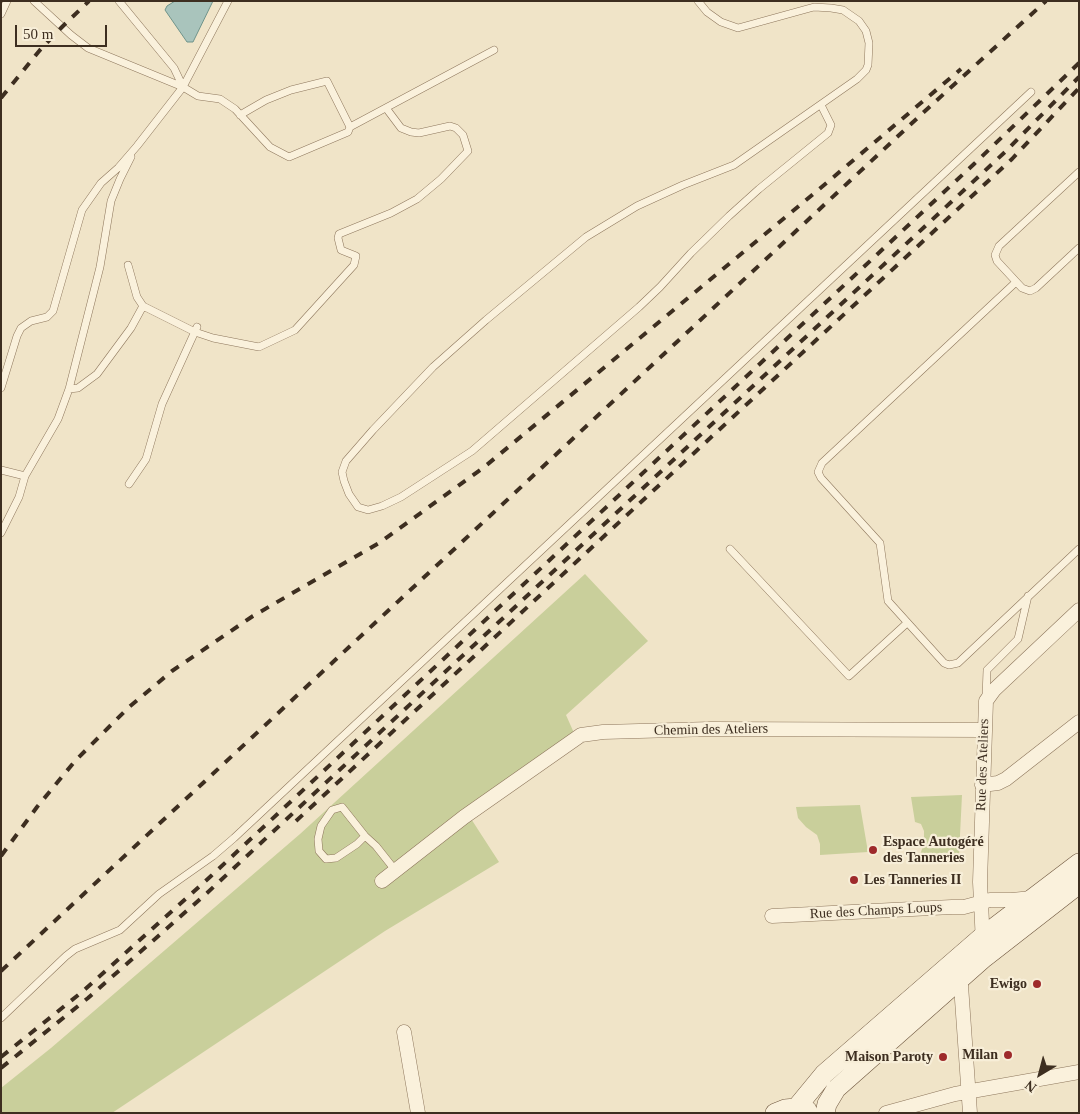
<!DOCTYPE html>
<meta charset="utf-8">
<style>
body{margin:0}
#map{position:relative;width:1080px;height:1114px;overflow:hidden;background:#f0e4c8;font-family:Georgia,serif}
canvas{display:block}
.frame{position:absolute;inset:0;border:2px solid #3d2e20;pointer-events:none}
.north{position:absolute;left:1015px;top:1049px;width:50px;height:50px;-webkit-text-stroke:4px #f7eed8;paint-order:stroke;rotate:217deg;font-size:14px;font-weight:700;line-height:20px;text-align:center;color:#3d2e20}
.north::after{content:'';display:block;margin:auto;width:18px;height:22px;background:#3d2e20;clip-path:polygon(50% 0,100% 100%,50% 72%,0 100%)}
.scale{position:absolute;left:15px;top:25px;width:92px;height:22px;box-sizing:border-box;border:2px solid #3d2e20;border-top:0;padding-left:6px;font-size:15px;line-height:18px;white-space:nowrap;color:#3d2e20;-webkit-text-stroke:4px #f7eed8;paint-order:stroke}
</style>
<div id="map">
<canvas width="1080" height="1114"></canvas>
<div class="frame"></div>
<div class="north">N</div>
<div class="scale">50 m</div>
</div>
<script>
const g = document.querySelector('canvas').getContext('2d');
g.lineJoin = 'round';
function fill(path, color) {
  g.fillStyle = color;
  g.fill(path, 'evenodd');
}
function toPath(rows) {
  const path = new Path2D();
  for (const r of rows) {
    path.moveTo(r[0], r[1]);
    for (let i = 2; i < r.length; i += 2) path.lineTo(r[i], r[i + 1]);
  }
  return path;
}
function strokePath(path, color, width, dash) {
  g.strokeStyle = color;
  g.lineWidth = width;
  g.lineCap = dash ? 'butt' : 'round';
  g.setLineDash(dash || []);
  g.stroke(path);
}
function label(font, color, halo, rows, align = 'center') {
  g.font = font + ' Georgia,serif';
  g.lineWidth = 4.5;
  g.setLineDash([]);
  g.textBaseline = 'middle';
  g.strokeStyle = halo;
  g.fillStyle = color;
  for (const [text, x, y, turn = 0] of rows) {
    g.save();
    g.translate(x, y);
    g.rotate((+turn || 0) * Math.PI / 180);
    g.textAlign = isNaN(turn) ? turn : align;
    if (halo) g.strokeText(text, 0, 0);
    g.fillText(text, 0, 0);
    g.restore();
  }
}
const green = toPath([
 [585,574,648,641,566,715,574,733,466,811,499,862,385,931,112,1113,1,1113,1,1088,51,1048,300,834],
 [962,795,959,855,920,855,924,843,924,831,921,824,915,822,911,797],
 [860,805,868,852,820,855,820,844,817,835,806,827,798,818,796,807]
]);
const water = toPath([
 [175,1,213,1,193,42,187,42,165,10,167,6,175,1]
]);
const lane = toPath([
 [34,1,71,35,88,48,183,87,198,96,220,99,235,109,270,147,289,157,348,132,350,127,494,50],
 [119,1,174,68,183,87],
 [698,1,707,12,721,22,738,28,814,7,831,8,843,10,859,21,866,31,869,43,868,65,866,70,857,79,734,165,683,185,637,206,586,237,486,320,433,367,373,430,346,461,342,472,344,481,349,494,358,507,368,510,382,506,401,497,472,451,639,307,660,287,691,253,729,216,759,189,828,133,831,125,821,105],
 [1,14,7,1],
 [240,115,266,100,291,90,327,81,350,127],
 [1079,172,999,246,995,255,997,261,1022,288,1030,291,1036,288,1079,248],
 [128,265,137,297,143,306],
 [1016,282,822,463,818,472,821,478,880,543,888,601,944,663,949,665,958,663,1079,549],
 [1,388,17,336,21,328,31,321,47,317,53,311,82,210,101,183,118,168,137,146,183,87,228,1],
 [69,389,78,388,97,374,131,328,143,306,195,332,213,338,259,347,295,330,354,265,356,256,341,250,338,238,339,234,391,213,417,199,441,179,468,151,463,135,456,128,450,126,419,133,411,132,401,128,386,108],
 [1,470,25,476,58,419,69,389,100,267,111,201,120,179,131,157],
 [129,484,146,459,162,404,197,327],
 [1,533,19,497,25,476],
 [730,549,849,676,907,623],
 [986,698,987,670,1018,639,1028,596],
 [365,836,357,844,336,858,326,859,319,851,318,839,321,826,332,810,342,807,365,836,376,846,395,870],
 [1,1018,66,956,75,949,120,930,159,894,213,856,234,838,1031,92]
]);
const street = toPath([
 [982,785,998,783,1006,779,1079,722],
 [382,881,464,817,581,735,603,732,711,729,984,730],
 [772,916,952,907,964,907,990,900,1012,900,1032,898],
 [983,943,980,882,986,701,994,690,1079,610],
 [960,971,970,1113],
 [404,1032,418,1113],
 [886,1113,955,1094,1079,1072]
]);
const secondary = toPath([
 [796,1108,824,1074,983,936,1079,863],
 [775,1113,785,1109,796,1108,807,1110],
 [825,1113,827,1104,836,1089,984,958,1079,884]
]);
const rail = toPath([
 [1,98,40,50,62,27,89,1],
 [296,821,1012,159,1079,88],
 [1,856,37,807,75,761,128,708,172,671,253,616,379,543,483,468,817,191,961,69],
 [1,971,925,111,1046,1],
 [1,1057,82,992,211,876,974,164,1079,63],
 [1,1068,88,998,207,893,1005,152,1079,77]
]);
const markers = [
 [873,850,5,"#9e2a2b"],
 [854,880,5,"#9e2a2b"],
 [1037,984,5,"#9e2a2b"],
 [1008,1055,5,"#9e2a2b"],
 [943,1057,5,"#9e2a2b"]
];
const streetNames = [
 ["Chemin des Ateliers",711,730,-1],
 ["Rue des Ateliers",983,765,-88],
 ["Rue des Champs Loups",876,911,-3]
];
const poiNames = [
 ["Espace Autogéré",883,842,"left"],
 ["des Tanneries",883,858,"left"],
 ["Les Tanneries II",864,880,"left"],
 ["Ewigo",1027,984],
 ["Milan",998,1055],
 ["Maison Paroty",933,1057]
];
fill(green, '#c9cf9b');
fill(water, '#a9c4bc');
strokePath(water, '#6f938a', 1);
strokePath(lane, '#8d765c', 8);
strokePath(street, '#8d765c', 15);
strokePath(secondary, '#6f573f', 20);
strokePath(lane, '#faf1dc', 7);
strokePath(street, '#faf1dc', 14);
strokePath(secondary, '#faf1dc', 19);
strokePath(rail, '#3d2e20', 4, [9, 9]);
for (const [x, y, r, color] of markers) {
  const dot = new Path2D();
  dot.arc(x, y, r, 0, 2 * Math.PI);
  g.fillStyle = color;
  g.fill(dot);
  strokePath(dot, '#f7eed8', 2);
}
label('14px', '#3d2e20', '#f7eed8', streetNames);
label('bold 14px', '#3d2e20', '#f7eed8', poiNames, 'right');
</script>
